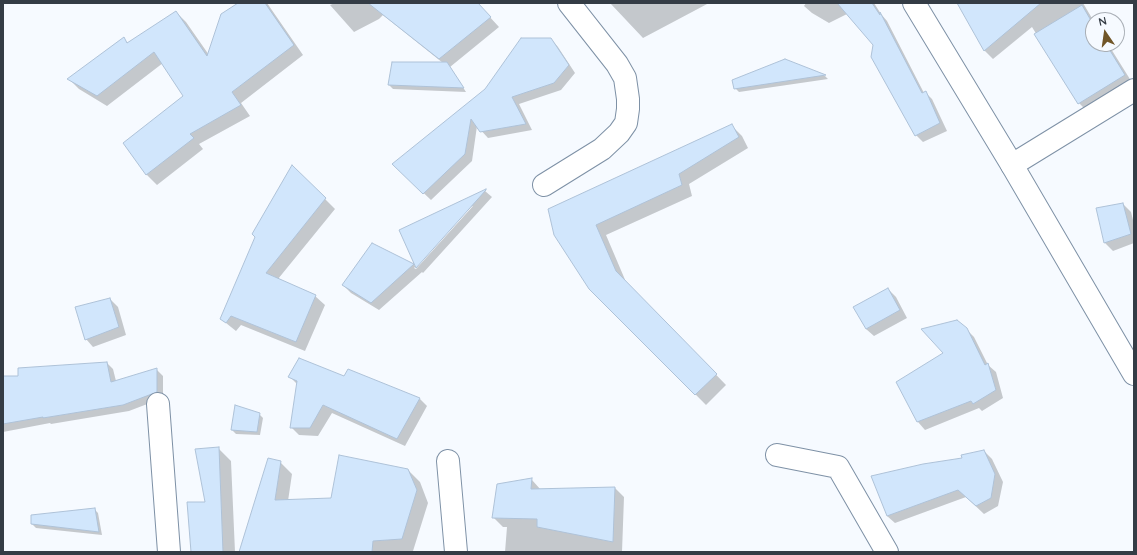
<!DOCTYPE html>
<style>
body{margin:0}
#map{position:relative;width:1137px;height:555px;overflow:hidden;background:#f6faff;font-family:Quicksand,sans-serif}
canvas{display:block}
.frame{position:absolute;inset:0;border:4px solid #343c45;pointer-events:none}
.north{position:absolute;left:1085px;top:12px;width:40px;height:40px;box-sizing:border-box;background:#f6faff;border:1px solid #a8aeb5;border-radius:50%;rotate:347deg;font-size:11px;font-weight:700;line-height:16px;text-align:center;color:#343c45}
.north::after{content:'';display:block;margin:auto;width:14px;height:18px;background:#715628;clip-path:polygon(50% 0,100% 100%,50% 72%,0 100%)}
</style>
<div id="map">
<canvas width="1137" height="555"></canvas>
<div class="frame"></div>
<div class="north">N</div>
</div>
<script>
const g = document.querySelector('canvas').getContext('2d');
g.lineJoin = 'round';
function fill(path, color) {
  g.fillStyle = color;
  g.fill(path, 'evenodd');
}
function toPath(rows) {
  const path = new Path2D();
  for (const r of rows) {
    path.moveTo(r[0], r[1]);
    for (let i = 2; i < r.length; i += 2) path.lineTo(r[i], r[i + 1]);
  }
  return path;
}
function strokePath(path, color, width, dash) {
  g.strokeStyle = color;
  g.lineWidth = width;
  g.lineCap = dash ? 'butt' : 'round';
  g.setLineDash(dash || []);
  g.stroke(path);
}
const shadow = toPath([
 [240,3,267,3,303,55,241,103,250,116,199,144,203,149,157,185,147,175,124,144,184,97,163,63,107,106,79,89,69,79,123,38,128,43,176,12,186,22,209,55],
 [335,3,477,3,499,27,450,67,466,92,393,89,389,85,393,63,443,63,383,15,379,19,354,32,330,5],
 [610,3,709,3,643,38],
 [806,3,874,3,881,14,887,21,924,93,925,92,932,99,947,131,923,142,916,135,875,44,847,14,829,23,812,13,804,6],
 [958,3,1083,3,1093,20,1093,44,1108,44,1133,84,1088,112,1079,103,1032,27,993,59,984,50],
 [551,39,558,47,575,73,561,90,519,104,532,130,488,138,477,126,472,161,431,200,393,164],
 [785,60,825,76,828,79,739,92,735,88],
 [732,126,742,136,748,148,689,184,692,196,606,235,626,282,726,385,706,405,590,288,555,235],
 [292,166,335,209,278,279,315,296,325,305,305,351,241,325,236,331,221,319],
 [485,191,492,197,423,273,422,272,379,310,351,293,343,285,372,245,416,266,414,268,416,269,473,206,401,231],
 [1123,204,1131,212,1134,224,1134,243,1113,251,1105,243,1098,209],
 [888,289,896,297,907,318,874,336,866,329],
 [110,299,118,307,126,335,93,347,86,339],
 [966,329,974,337,988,365,996,372,1003,398,982,411,979,408,925,430,918,422],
 [107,363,113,369,116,381,156,369,163,376,163,398,129,411,51,424,50,423,3,432,3,377,19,377],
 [290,377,345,378,419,398,427,406,405,446,332,413,318,436,299,435,291,427,298,385],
 [259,414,263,418,260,435,236,434,232,430],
 [218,448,231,461,235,552,202,552,206,503],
 [984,451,992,459,1003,482,998,506,984,514,966,497,895,523,887,516,963,458],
 [280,462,292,474,288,501,332,499,408,470,420,482,428,503,413,551,387,552,240,552],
 [532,480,541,490,615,488,624,497,622,552,505,552,507,527,503,527,493,517],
 [94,509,98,513,102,535,36,528,32,524]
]);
const building = toPath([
 [238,3,265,3,294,45,232,92,241,105,190,134,194,138,146,175,123,143,183,96,154,52,97,96,67,79,124,37,127,43,176,11,207,56,221,14,238,3],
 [368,3,478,3,491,17,439,59,368,3],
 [837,3,872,3,880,15,880,12,922,93,926,91,940,123,915,136,871,57,873,45,837,3],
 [957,3,1041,3,984,51,957,3],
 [1082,5,1093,24,1093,44,1106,44,1125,75,1078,104,1034,34,1082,5],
 [521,38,551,38,569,65,554,83,512,97,526,124,480,132,471,119,465,154,423,194,392,164,485,89,521,38],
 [785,59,826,75,734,89,732,80,785,59],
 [392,62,447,62,464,88,388,85,392,62],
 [732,124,739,137,679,174,682,185,596,225,616,271,717,374,695,395,589,289,554,235,548,209,732,124],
 [292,165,326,198,266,273,316,295,296,342,231,316,226,323,220,319,255,237,252,234,292,165],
 [486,189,486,190,416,268,399,230,486,189],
 [1123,203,1131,234,1104,243,1096,208,1123,203],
 [372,243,414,264,371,303,342,285,372,243],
 [888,288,900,310,866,329,853,307,888,288],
 [110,298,119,327,85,340,75,307,110,298],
 [957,320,967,328,985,365,988,363,996,390,973,404,971,401,917,422,896,382,943,353,921,329,957,320],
 [299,358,344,376,348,369,420,398,397,439,323,405,310,428,290,428,297,381,288,377,299,358],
 [107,362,111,382,157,368,157,392,123,405,43,418,43,417,3,424,3,376,18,376,18,368,107,362],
 [235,405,260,413,257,432,231,430,235,405],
 [219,447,223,552,191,552,187,502,205,502,195,449,219,447],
 [984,450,995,474,991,498,976,506,958,490,887,516,871,476,923,464,962,458,961,455,984,450],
 [339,455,408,469,417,490,402,539,373,541,372,552,239,552,268,458,281,461,275,500,331,498,339,455],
 [532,478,531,489,615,487,613,542,537,527,537,519,492,518,497,484,532,478],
 [95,508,99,532,31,524,31,515,95,508]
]);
const minor = toPath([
 [1012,165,1134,90],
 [544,185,602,149,619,133,626,123,628,109,628,99,625,78,617,64,569,3],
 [158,404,169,552],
 [777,455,838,467,887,552],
 [448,461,456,552]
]);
const tertiary = toPath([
 [914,3,1012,165,1134,374]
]);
fill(shadow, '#0003');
fill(building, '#d1e6fc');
strokePath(building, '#aec2d8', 1);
strokePath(minor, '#7e91a6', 24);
strokePath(tertiary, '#7e91a6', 24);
strokePath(minor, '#fff', 22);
strokePath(tertiary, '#fff', 22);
</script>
